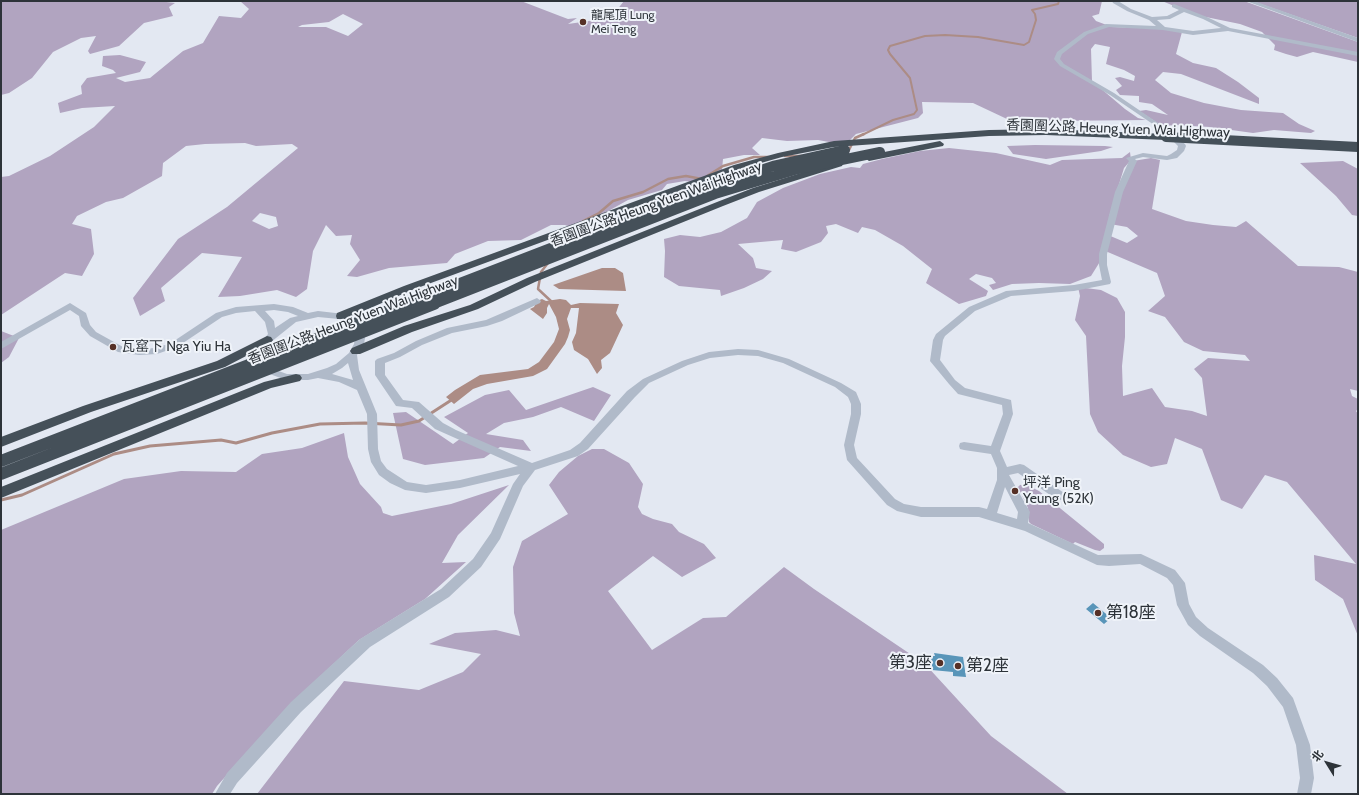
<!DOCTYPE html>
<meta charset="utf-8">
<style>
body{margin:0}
#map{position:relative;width:1359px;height:795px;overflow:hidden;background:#e3e8f2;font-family:Cabin,"Noto Sans SC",sans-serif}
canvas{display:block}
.frame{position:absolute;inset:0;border:2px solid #2d3339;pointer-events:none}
.north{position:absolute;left:1307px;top:743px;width:40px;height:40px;-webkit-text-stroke:3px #eff3f9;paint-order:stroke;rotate:307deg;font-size:11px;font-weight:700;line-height:16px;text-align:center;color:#2d3339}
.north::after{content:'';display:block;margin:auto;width:14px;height:18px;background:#2d3339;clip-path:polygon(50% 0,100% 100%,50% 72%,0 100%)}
</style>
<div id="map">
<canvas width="1359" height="795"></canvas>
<div class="frame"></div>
<div class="north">北</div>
</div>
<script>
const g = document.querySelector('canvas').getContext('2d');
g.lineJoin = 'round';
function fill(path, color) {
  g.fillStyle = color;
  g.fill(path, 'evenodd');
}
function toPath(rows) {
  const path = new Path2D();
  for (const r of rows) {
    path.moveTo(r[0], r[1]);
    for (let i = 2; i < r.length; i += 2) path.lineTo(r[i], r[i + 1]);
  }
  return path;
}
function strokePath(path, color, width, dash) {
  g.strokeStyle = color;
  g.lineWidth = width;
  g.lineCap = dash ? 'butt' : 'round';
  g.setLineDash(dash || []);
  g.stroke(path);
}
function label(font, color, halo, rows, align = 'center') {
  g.font = font + ' Cabin,"Noto Sans SC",sans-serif';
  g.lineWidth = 4;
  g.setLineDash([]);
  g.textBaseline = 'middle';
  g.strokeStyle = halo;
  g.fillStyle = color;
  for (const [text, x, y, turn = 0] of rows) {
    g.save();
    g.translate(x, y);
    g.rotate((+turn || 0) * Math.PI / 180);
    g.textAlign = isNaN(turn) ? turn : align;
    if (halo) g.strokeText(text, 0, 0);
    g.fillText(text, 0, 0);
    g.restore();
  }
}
const green = toPath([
 [1,1,158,1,175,3,169,7,173,16,144,23,119,46,90,54,88,51,96,36,81,38,53,52,32,78,9,93,1,95],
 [240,1,521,1,560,16,568,19,577,18,568,24,596,20,616,11,624,1,1102,1,1099,14,1092,16,1096,21,1112,27,1170,29,1182,32,1176,54,1193,63,1216,68,1238,82,1259,98,1259,104,1181,74,1163,72,1155,80,1171,93,1204,103,1241,110,1283,113,1299,124,1315,131,1311,133,1274,130,1253,133,1210,127,1176,125,1162,126,1139,111,1146,110,1168,115,1152,104,1139,102,1139,96,1120,95,1116,90,1122,86,1115,78,1120,77,1134,81,1135,76,1124,70,1106,64,1110,47,1095,44,1091,49,1092,81,1125,109,1138,118,1146,120,1052,121,1029,118,1007,119,973,103,922,102,923,113,918,118,856,134,843,147,840,144,818,140,787,141,762,138,752,148,760,155,744,155,723,159,722,170,698,183,685,181,667,184,662,190,628,200,576,229,565,225,551,225,521,240,488,241,455,254,447,263,389,268,357,277,347,276,360,260,350,244,352,235,336,236,326,225,313,251,307,289,296,297,277,290,240,296,218,297,242,257,202,253,161,288,165,301,140,316,133,298,178,239,227,207,298,148,292,144,256,146,245,143,205,144,186,146,163,163,162,176,123,198,106,202,77,216,72,224,91,229,94,254,82,276,65,273,1,315,1,177,9,176,50,156,94,127,115,106,82,108,60,113,58,103,82,94,81,86,87,78,116,73,113,70,102,66,103,56,120,55,146,62,140,72,116,78,125,82,150,78,183,51,203,43,219,16,241,18,249,9],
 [343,14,363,24,348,36,326,27,298,27,302,25,329,22],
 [260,213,276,217,278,226,269,229,252,221],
 [1162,1,1244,1,1358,42,1358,62,1313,52,1297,57,1286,54,1274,50,1275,45,1262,32,1240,24,1196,15],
 [1252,1,1358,1,1358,38],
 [1035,145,1105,146,1113,147,1101,151,1046,159,1013,154,1007,146],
 [949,148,996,153,1050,165,1062,160,1122,158,1130,152,1131,160,1124,168,1109,217,1133,161,1151,158,1160,160,1152,209,1186,221,1213,225,1236,227,1246,221,1298,266,1339,267,1358,272,1358,391,1350,389,1352,396,1358,399,1358,409,1356,411,1358,414,1358,636,1343,599,1315,580,1314,555,1356,564,1287,482,1265,475,1242,509,1221,500,1202,449,1175,438,1167,464,1151,467,1123,455,1098,432,1090,414,1086,336,1075,320,1080,296,1078,287,1101,290,1117,298,1125,312,1125,337,1122,366,1123,396,1152,388,1165,407,1192,411,1207,416,1202,378,1194,369,1208,358,1250,361,1245,355,1203,351,1184,342,1165,317,1148,311,1165,296,1157,273,1103,250,1101,260,1091,276,1070,284,1039,283,1012,284,993,290,989,285,996,283,992,278,976,274,969,279,988,291,986,296,959,304,926,283,932,269,903,246,875,230,862,227,858,233,836,224,826,226,828,233,821,242,796,252,781,249,783,240,738,244,753,258,756,268,772,271,763,279,744,288,721,296,720,290,679,286,664,277,665,251,664,239,680,235,700,237,721,232,747,218,757,202,783,188,820,174,851,167,860,168,863,164,882,159,920,151],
 [1110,224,1127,227,1138,236,1127,243,1108,235],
 [1343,161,1358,169,1358,216,1352,215,1336,196,1300,163],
 [1,331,19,338,9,357,1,363],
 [593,387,611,395,594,421,561,407,533,417,504,423,486,434,523,440,531,451,500,447,484,458,425,465,403,459,393,413,406,412,453,444,468,433,444,417,485,395,509,390,526,410],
 [344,433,348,457,360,484,381,507,383,513,392,516,451,504,509,485,458,535,442,563,466,562,425,599,359,640,288,707,217,786,212,794,1,794,1,530,124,479,181,471,236,472,262,454,302,448],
 [592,449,604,449,629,463,643,484,638,507,642,514,653,519,672,524,679,532,704,544,716,558,682,577,653,556,608,591,652,650,703,618,726,617,784,567,814,589,925,664,991,736,1068,794,257,794,344,681,419,690,463,672,481,654,429,644,455,633,496,630,520,636,514,613,513,567,522,541,568,514,549,485,559,472,578,456],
 [1025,484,1039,491,1104,544,1104,548,1100,551,1095,550,1075,542,1073,544,1031,524,1029,522,1028,508,1018,487,1020,485]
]);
const water = toPath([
 [602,268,615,268,623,273,626,291,559,289,553,285],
 [542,299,546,301,560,299,566,300,571,305,580,303,619,304,616,313,623,325,610,353,601,360,602,368,597,374,588,359,574,350,572,342,576,333,579,308,571,308,567,319,570,330,568,337,565,344,547,369,533,376,487,384,473,389,454,404,446,397,455,390,480,375,528,369,539,362,554,342,559,329,556,317,549,304,547,308,547,313,543,319,530,309,534,307,537,301]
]);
const streamFar2 = toPath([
 [862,135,893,120,914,114,917,110,910,78,890,54,888,50,890,46,925,36,945,35,978,37,1024,45,1029,42,1036,20,1035,14,1032,10,1058,4,1059,1]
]);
const streamFar1 = toPath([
 [848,152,855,138,864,134],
 [785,156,803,156],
 [707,176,723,166,754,157,768,157],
 [583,221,599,213,613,201,643,192,668,179,686,176,702,179],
 [565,239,575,228],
 [548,263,541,272,538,289,552,302]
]);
const stream = toPath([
 [1,500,22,495,114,454,150,446,221,440,236,443,272,433,320,424,365,423,401,425,419,421,453,399]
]);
const building = toPath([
 [1093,603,1111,618,1104,624,1086,609],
 [934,653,963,657,966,677,953,676,953,672,932,670,931,656,935,656]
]);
const minor = toPath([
 [1112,1,1118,1,1131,9,1152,17,1167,16,1179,10,1172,7,1172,5,1174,4,1207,17,1230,28,1358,52,1358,56,1228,31,1193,35,1163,30,1109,27,1088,34,1062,54,1060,59,1064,64,1114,93,1167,129,1185,144,1186,146,1184,151,1177,158,1167,160,1143,157,1135,159,1137,161,1123,192,1107,254,1107,265,1111,282,1110,284,1074,291,1011,296,975,311,945,336,943,340,940,360,955,380,965,388,1011,400,1013,414,1000,451,1007,467,1020,464,1024,465,1064,493,1066,496,1064,499,1060,500,1056,499,1018,473,1009,475,1030,512,1028,523,1098,555,1141,554,1175,570,1185,583,1189,604,1196,617,1208,628,1263,665,1277,678,1293,698,1310,745,1314,778,1311,794,1297,794,1300,778,1296,745,1283,707,1267,686,1253,673,1200,636,1188,625,1177,605,1173,585,1167,578,1140,564,1109,566,1097,565,1025,531,979,517,921,517,897,511,887,505,847,460,844,445,851,414,851,404,848,397,835,387,783,363,758,356,738,355,710,358,688,365,649,383,635,397,588,449,578,456,535,470,523,486,500,539,481,567,449,597,370,647,301,712,237,783,230,794,215,794,227,773,291,702,360,639,441,589,473,559,491,533,513,484,520,474,460,488,426,493,405,490,390,483,379,475,371,462,368,449,367,414,357,390,339,382,318,378,308,380,286,380,267,373,257,360,258,347,268,334,265,322,255,311,236,313,222,317,177,347,157,354,139,355,118,352,90,336,81,326,79,316,70,310,1,349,1,342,70,303,86,313,90,325,96,332,123,347,139,349,156,348,171,343,216,313,236,307,274,304,293,307,308,313,318,311,344,314,356,320,362,327,365,338,364,344,357,355,359,370,377,414,378,449,381,461,387,469,407,482,426,485,460,480,518,466,435,429,412,408,396,406,375,375,375,361,377,359,394,353,416,341,447,328,486,320,537,298,541,301,540,303,502,321,487,326,452,333,422,345,400,357,385,363,385,375,403,400,419,402,443,423,456,430,532,463,570,450,580,443,627,391,643,379,682,361,709,352,738,349,758,350,789,359,841,383,856,392,861,404,861,414,854,445,857,458,895,499,904,504,921,507,979,507,987,509,997,480,997,468,991,454,964,450,960,449,959,446,960,443,964,442,991,446,1003,414,1002,405,958,394,949,384,930,361,933,340,936,334,969,307,1006,291,1074,285,1102,280,1099,265,1099,254,1115,192,1129,161,1126,158,1143,153,1167,156,1171,154,1177,150,1178,146,1163,131,1110,95,1060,66,1054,59,1057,52,1084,32,1106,24,1156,26,1149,20,1127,11,1113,3,1112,1],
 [1184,12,1203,19,1221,28,1193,31,1165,27,1157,20,1170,19,1184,12],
 [274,310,288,312,298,316,290,318,275,328,274,321,265,311,274,310],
 [318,317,339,319,350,324,353,328,355,338,354,344,349,353,336,364,327,368,308,374,287,374,273,369,267,360,268,347,271,342,296,322,318,317],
 [348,363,353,380,332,374,342,368,348,363],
 [1005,487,1018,512,1017,519,997,513,1005,487],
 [1246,1,1254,1,1358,38,1358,42,1246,1]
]);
const highway = toPath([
 [1046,129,1166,134,1170,137,1166,140,1046,135,989,136,834,147,782,157,740,169,412,290,345,319,337,319,336,316,337,313,404,286,734,165,778,153,834,141,989,130,1046,129],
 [940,141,944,144,943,146,869,161,865,158,869,155,940,141],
 [839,161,843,164,842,166,759,192,723,206,535,282,478,309,412,332,360,354,352,354,350,351,352,348,404,326,470,305,527,278,717,202,753,188,839,161],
 [267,336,271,337,273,340,271,343,225,367,91,412,1,447,1,437,83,406,217,361,267,336],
 [296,374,300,375,302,378,300,381,271,388,1,498,1,487,264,382,296,374]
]);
const highwayBridgeFar1 = toPath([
 [1166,137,1358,147],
 [403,305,709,187,773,166,845,150],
 [431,305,715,194,798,169,880,152]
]);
const highwayBridge = toPath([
 [1,461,406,304],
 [1,474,434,304]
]);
const markers = [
 [583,22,4,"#563026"],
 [113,347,4,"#563026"],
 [1015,491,4,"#563026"],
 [1098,613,4,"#563026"],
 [940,663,4,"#563026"],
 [958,666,4,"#563026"]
];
const farPoinames = [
 ["龍尾頂 Lung",591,15],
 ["Mei Teng",591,29]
];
const streetNames = [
 ["香園圍公路 Heung Yuen Wai Highway",1118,129,2],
 ["香園圍公路 Heung Yuen Wai Highway",656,204,-20],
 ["香園圍公路 Heung Yuen Wai Highway",353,320,-21]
];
const poiNames = [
 ["瓦窰下 Nga Yiu Ha",121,347],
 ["坪洋 Ping",1023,483],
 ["Yeung (52K)",1023,499]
];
const nearPoinames = [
 ["第18座",1106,613],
 ["第3座",932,663,"right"],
 ["第2座",966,666]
];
fill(green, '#b1a4c0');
fill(water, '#ac8c85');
strokePath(streamFar2, '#ac8c85', 2);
strokePath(streamFar1, '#ac8c85', 2.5);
strokePath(stream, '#ac8c85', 3);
fill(building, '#5995b9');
fill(minor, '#b0bac9');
fill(highway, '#455059');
strokePath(highwayBridgeFar1, '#455059', 10);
strokePath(highwayBridge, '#455059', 12);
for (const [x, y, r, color] of markers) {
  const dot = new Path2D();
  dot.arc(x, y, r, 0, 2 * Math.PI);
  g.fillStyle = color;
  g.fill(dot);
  strokePath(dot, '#eff3f9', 1.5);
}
label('12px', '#2d3339', '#eff3f9', farPoinames, 'left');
label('14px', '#2d3339', '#eff3f9', streetNames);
label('14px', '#2d3339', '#eff3f9', poiNames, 'left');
label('17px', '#2d3339', '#eff3f9', nearPoinames, 'left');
</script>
